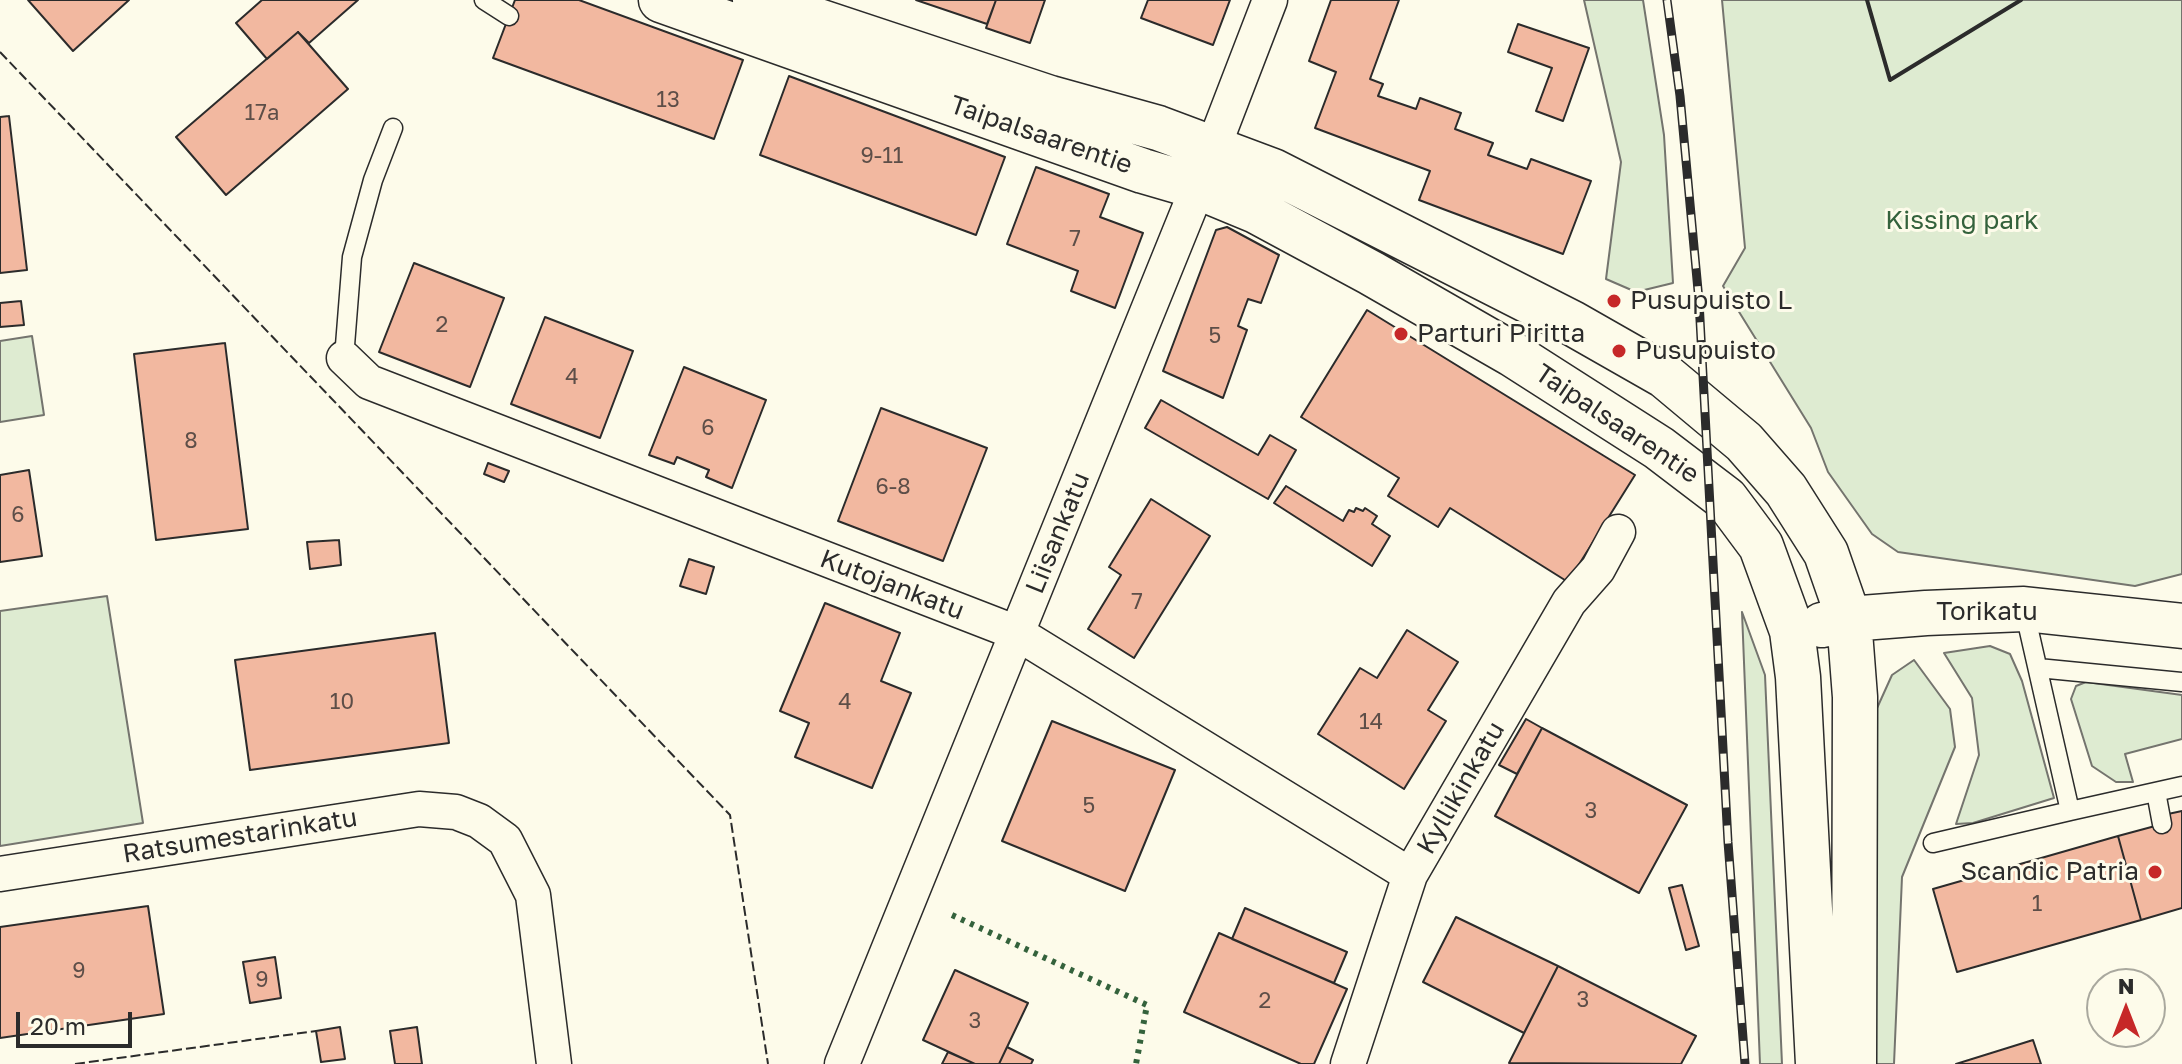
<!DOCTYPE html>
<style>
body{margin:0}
#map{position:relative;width:2182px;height:1064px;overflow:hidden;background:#fdfbea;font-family:"Golos Text",sans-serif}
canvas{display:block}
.north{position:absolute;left:2086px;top:968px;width:80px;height:80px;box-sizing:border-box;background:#fdfbea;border:2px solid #a9a89e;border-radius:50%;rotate:0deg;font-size:22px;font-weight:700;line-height:32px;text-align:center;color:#2b2b2b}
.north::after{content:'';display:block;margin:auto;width:28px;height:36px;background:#c62828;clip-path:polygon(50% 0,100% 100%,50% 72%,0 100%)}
.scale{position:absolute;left:16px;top:1012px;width:116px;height:36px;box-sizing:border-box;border:4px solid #2b2b2b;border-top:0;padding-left:10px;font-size:24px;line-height:28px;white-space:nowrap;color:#2b2b2b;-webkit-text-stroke:6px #fdfbea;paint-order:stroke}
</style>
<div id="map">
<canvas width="2182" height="1064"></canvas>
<div class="north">N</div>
<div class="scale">20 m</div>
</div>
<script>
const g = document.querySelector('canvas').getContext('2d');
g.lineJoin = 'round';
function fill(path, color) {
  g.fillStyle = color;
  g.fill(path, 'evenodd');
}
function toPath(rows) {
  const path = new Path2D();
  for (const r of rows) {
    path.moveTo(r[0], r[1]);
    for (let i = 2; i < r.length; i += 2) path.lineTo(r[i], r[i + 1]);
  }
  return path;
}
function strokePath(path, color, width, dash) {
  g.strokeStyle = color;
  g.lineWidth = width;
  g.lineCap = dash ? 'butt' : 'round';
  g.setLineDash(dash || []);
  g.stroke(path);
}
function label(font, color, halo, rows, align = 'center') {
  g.font = font + ' "Golos Text",sans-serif';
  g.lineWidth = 6;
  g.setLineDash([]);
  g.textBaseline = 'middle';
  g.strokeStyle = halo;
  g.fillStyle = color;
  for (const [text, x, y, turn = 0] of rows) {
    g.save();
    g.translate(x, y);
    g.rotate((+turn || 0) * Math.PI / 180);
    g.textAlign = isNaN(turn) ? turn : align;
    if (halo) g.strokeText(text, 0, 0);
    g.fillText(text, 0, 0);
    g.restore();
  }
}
const green = toPath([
 [1584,0,1643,0,1664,135,1673,283,1636,292,1606,279,1621,162,1584,0],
 [1722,0,2182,0,2182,574,2135,586,1898,552,1872,534,1828,472,1811,428,1723,286,1745,248,1722,0],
 [32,336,44,415,0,422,0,341,32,336],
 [107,596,143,823,0,846,0,611,107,596],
 [1742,612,1765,675,1782,1064,1760,1064,1742,612],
 [1990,646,2010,654,2022,681,2054,798,1973,823,1956,824,1979,755,1972,698,1944,653,1990,646],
 [1914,660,1950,709,1955,747,1902,877,1894,1064,1867,1064,1873,717,1892,675,1914,660],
 [2086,682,2182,695,2182,739,2125,754,2133,782,2116,782,2092,766,2071,699,2076,686,2086,682]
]);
const building = toPath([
 [28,0,129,0,73,51,28,0],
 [262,0,358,0,309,43,298,32,267,59,236,23,262,0],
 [515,0,579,0,743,60,714,139,493,58,515,0],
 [916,0,996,0,987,24,916,0],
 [996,0,1045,0,1030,43,986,28,996,0],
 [1148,0,1230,0,1213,45,1141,18,1148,0],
 [1331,0,1399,0,1370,79,1383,84,1378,96,1416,109,1420,98,1461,113,1455,129,1493,143,1488,155,1527,169,1531,159,1591,181,1563,254,1419,200,1430,171,1315,128,1336,72,1309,61,1331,0],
 [1518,24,1589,48,1563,121,1536,111,1552,68,1508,52,1518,24],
 [298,32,348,89,226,195,176,137,298,32],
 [789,76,1005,157,976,235,760,155,789,76],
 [9,116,27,270,0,273,0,117,9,116],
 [1036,167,1109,194,1100,217,1143,233,1115,308,1071,291,1078,271,1007,244,1036,167],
 [1227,227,1279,255,1261,303,1248,299,1238,326,1247,330,1223,398,1163,371,1216,230,1227,227],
 [414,263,504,298,470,387,379,352,414,263],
 [21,301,24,325,0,327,0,303,21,301],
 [1367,310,1635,475,1568,582,1450,508,1438,527,1388,496,1399,478,1301,417,1367,310],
 [545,317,633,351,600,438,511,404,545,317],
 [225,343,248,529,156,540,134,354,225,343],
 [684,367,766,400,732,488,706,477,709,470,677,457,674,464,649,455,684,367],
 [1161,400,1258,455,1270,435,1296,450,1268,499,1145,428,1161,400],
 [881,408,987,448,943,561,838,521,881,408],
 [488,463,509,471,504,482,484,474,488,463],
 [29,470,42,556,0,562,0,475,29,470],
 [1286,486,1343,521,1349,510,1354,512,1356,508,1363,511,1365,508,1377,516,1372,524,1390,536,1372,566,1274,503,1286,486],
 [1151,499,1210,536,1134,658,1088,629,1121,575,1109,567,1151,499],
 [339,540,341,565,310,569,307,542,339,540],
 [689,559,714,567,706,594,680,586,689,559],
 [825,603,900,633,881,681,911,693,872,788,795,757,809,723,780,711,825,603],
 [1407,630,1458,662,1428,710,1446,721,1404,789,1318,734,1360,668,1377,678,1407,630],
 [435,633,449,743,250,770,235,660,435,633],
 [1526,719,1542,728,1517,774,1499,765,1526,719],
 [1052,721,1175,770,1125,891,1002,841,1052,721],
 [1542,728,1687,805,1639,893,1495,816,1542,728],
 [2182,811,2182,908,2141,920,2118,836,2170,822,2168,814,2182,811],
 [2118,836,2141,920,1957,972,1933,889,2118,836],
 [1682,885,1699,946,1686,950,1669,888,1682,885],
 [148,906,164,1014,0,1038,0,927,148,906],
 [1245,908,1347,952,1334,983,1232,939,1245,908],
 [1456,917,1558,966,1524,1033,1423,982,1456,917],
 [1219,933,1347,989,1314,1064,1301,1064,1184,1012,1219,933],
 [275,957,281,998,250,1003,243,962,275,957],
 [1558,966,1696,1036,1681,1064,1509,1063,1558,966],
 [955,970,1028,1003,999,1064,975,1064,923,1040,955,970],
 [340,1027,345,1059,321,1062,316,1031,340,1027],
 [417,1027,422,1064,395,1064,390,1031,417,1027],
 [2033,1040,2041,1064,1956,1064,2033,1040],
 [1007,1047,1033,1060,1031,1064,999,1064,1007,1047],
 [948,1052,975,1064,942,1064,948,1052]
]);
const lane = toPath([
 [484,0,509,16],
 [344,358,352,257,373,180,393,128],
 [2024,609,2070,811,2182,786],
 [2038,668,2182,682],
 [2156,792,2162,824],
 [1933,843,2070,811]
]);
const street = toPath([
 [344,358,369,382,1017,633,1410,875],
 [0,874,419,809,456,812,479,821,505,840,533,895,554,1064],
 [842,1064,1198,187,1270,0],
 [1348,1064,1410,875,1569,602,1598,569,1618,532]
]);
const secondary = toPath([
 [661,0,1143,171,1198,187,1256,211,1371,273,1512,354,1659,448,1726,499,1761,546,1792,631,1798,677,1818,1064],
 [755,0,1050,98,1158,128,1273,171,1572,323,1665,376,1744,442,1786,490,1826,553,1849,619,1855,697,1854,1064],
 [1822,625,1849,619,1926,613,2024,609,2182,626]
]);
const rail = toPath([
 [1667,0,1680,96,1699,301,1728,842,1745,1064]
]);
const hedge = toPath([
 [952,915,1147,1005,1136,1064]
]);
const fence = toPath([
 [0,52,730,815,768,1064],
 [75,1064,316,1031]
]);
const wall = toPath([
 [1867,0,1890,80,2021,0]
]);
const markers = [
 [1614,301,8,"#c62828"],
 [1401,334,8,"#c62828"],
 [1619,351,8,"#c62828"],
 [2155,872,8,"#c62828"]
];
const numberNames = [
 ["13",668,100],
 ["17a",262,113],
 ["9-11",882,156],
 ["7",1075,239],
 ["2",442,325],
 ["5",1215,336],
 ["4",572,377],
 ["6",708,428],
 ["8",191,441],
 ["6-8",893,487],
 ["6",18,515],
 ["7",1137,602],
 ["10",342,702],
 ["4",845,702],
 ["14",1371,722],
 ["5",1089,806],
 ["3",1591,811],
 ["1",2037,904],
 ["9",79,971],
 ["9",262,980],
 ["3",1583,1000],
 ["2",1265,1001],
 ["3",975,1021]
];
const streetNames = [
 ["Taipalsaarentie",1041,135,19],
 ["Taipalsaarentie",1617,424,34],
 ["Liisankatu",1058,533,-68],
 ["Kutojankatu",892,585,21],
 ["Torikatu",1987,612],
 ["Kyllikinkatu",1461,788,-60],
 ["Ratsumestarinkatu",240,836,-9]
];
const parkNames = [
 ["Kissing park",1962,221]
];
const poiNames = [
 ["Pusupuisto L",1630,301],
 ["Parturi Piritta",1417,334],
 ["Pusupuisto",1635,351],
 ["Scandic Patria",2139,872,"right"]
];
fill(green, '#deebd1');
strokePath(green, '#74746e', 2);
fill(building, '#f2b8a0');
strokePath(building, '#2b2b2b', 2);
strokePath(lane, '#2b2b2b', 21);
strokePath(street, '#2b2b2b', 37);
strokePath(secondary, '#2b2b2b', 47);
strokePath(lane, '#fdfbea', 18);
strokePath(street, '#fdfbea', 34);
strokePath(secondary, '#fdfbea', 44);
strokePath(rail, '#2b2b2b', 9);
strokePath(rail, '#fdfbea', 6, [18]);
strokePath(hedge, '#34623c', 6, [4, 6]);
strokePath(fence, '#2b2b2b', 2, [10, 4]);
strokePath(wall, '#2b2b2b', 4);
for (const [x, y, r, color] of markers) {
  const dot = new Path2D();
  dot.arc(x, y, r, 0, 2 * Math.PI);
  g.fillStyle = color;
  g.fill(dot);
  strokePath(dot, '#fdfbea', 3);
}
label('22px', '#5d4e48', null, numberNames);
label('26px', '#2b2b2b', '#fdfbea', streetNames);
label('26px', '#34623c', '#fdfbea', parkNames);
label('26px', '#2b2b2b', '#fdfbea', poiNames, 'left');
</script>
